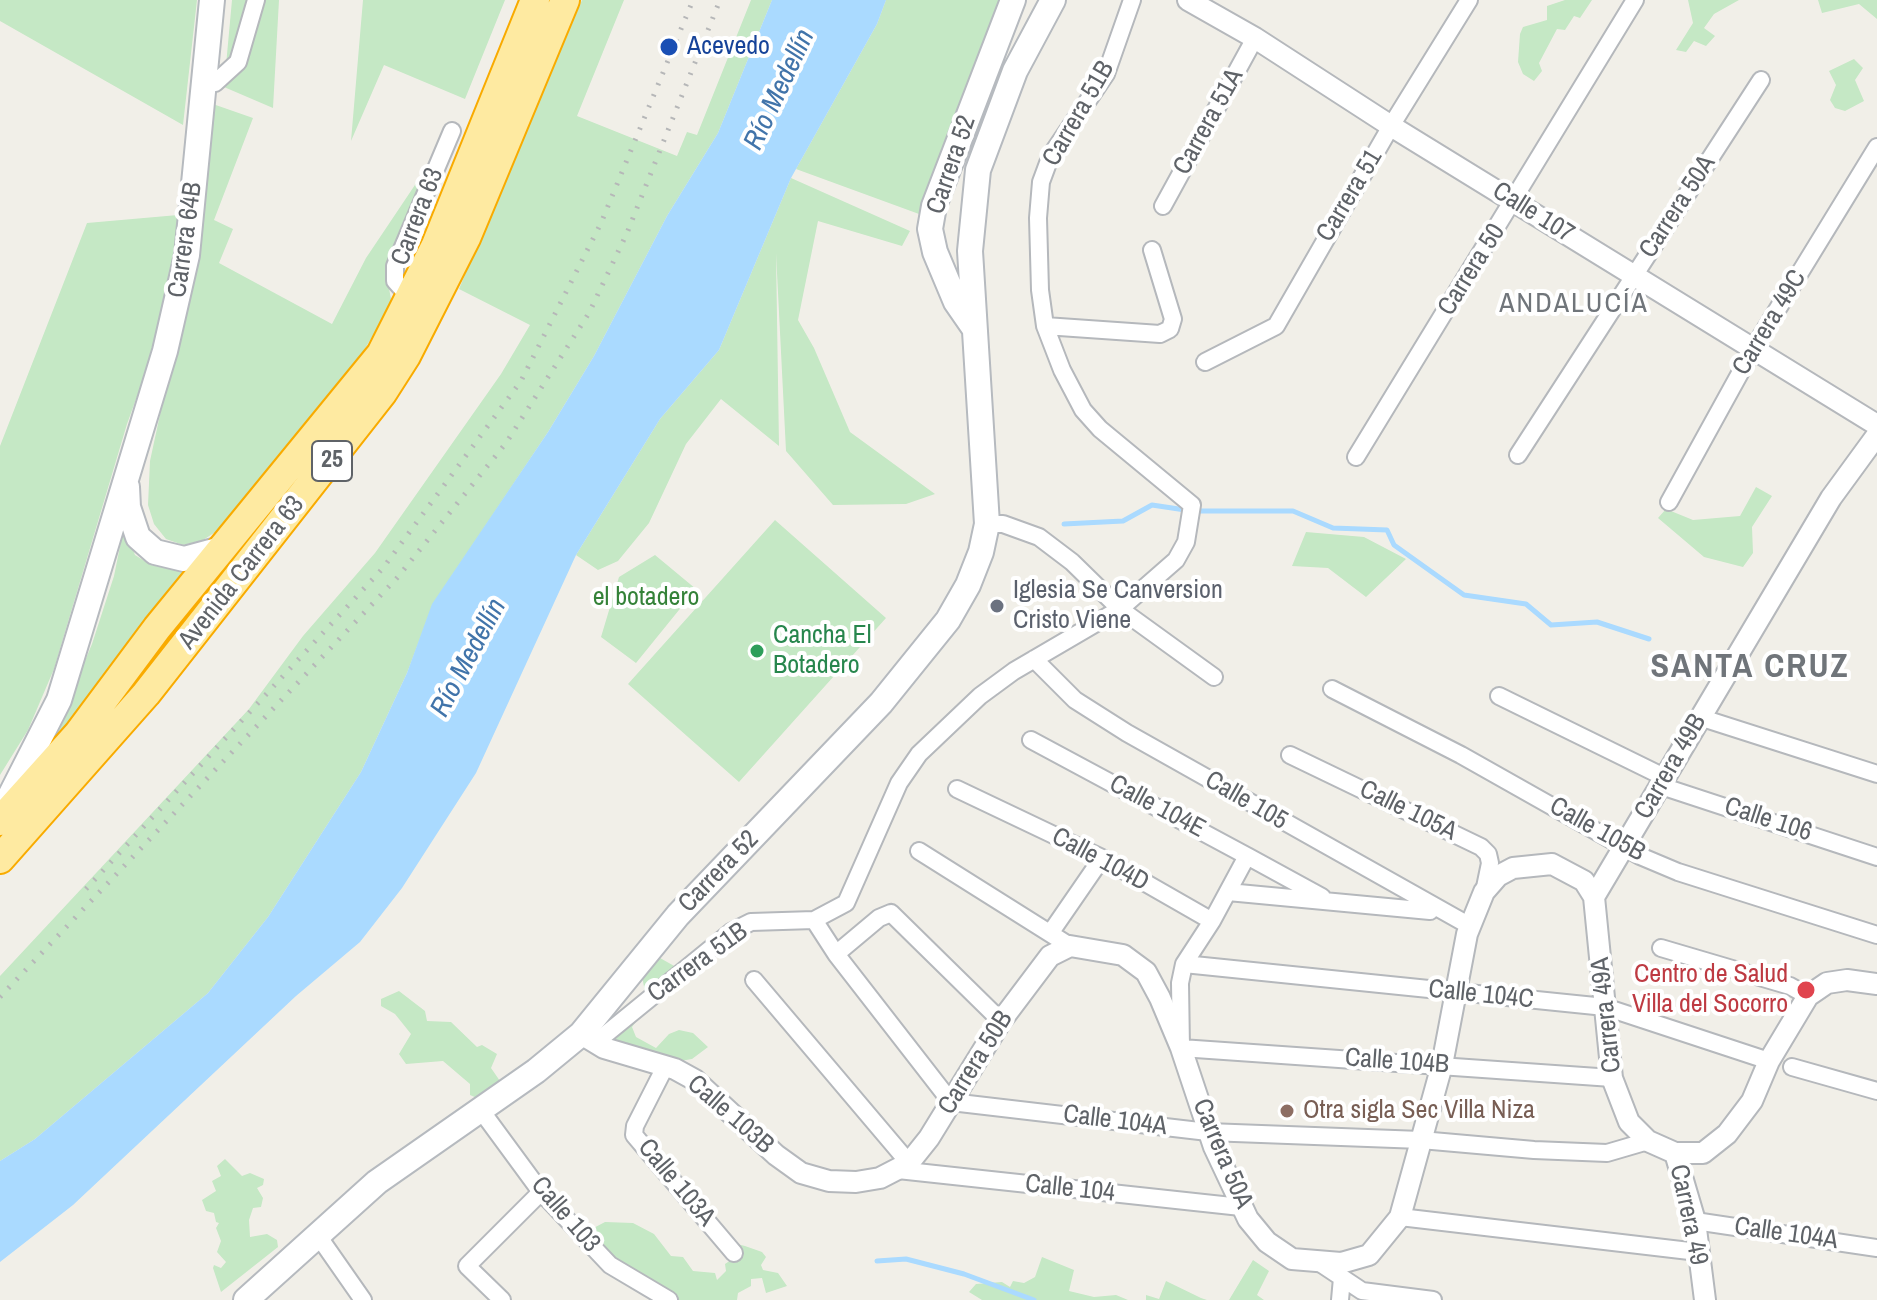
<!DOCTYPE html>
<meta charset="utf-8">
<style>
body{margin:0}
canvas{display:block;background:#f1efe8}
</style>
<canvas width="1877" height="1300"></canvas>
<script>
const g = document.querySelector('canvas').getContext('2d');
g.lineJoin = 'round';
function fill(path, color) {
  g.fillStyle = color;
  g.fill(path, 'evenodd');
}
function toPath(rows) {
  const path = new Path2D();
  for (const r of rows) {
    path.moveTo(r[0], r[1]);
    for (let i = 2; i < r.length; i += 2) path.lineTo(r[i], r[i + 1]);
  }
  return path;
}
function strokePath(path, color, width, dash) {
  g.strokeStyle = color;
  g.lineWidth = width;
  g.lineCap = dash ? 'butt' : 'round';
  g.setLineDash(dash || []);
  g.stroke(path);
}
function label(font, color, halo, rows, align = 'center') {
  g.font = font + ' "Archivo Narrow",sans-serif';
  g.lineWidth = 8;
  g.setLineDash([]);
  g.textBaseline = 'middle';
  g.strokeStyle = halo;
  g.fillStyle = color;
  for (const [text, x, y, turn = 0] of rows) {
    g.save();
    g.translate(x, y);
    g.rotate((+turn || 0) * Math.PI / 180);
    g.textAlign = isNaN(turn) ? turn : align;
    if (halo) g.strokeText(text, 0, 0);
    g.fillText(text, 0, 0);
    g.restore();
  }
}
const green = toPath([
 [0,0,197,0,183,125,0,21],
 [232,0,279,0,273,108,224,87],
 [363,0,505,0,465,99,384,65,351,141],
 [582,0,624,0,577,116,677,156,687,132,697,135,751,0,772,0,718,133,667,216,594,356,548,432,433,604,407,673,361,772,268,917,208,993,35,1139,0,1161,0,976,249,709,303,636,375,553,501,374,530,325,459,289],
 [886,0,1003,0,919,214,796,169,877,24],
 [1565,0,1592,0,1580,18,1574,16,1565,30,1557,29,1539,63,1542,71,1534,81,1523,74,1518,62,1520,34,1523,27,1547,20,1547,6],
 [1688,0,1739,0,1714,14,1704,28,1715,36,1706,46,1694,41,1686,52,1676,50,1693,23],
 [1818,0,1877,0,1877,19,1859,4,1822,13],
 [1854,59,1863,68,1855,80,1864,101,1845,111,1835,108,1830,100,1836,85,1829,71],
 [210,103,253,118,214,220,233,229,219,263,332,324,366,258,425,170,385,268,392,304,358,360,220,529,203,540,183,545,166,539,154,524,148,505,150,461,172,359],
 [791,178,910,231,902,246,818,221,798,320,814,348,850,432,935,494,906,504,833,505,786,451,776,253,779,446,721,399,686,444,649,523,618,561,598,570,576,555,660,419,719,350],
 [178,215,175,263,161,330,127,424,54,669,28,730,0,775,0,446,87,223],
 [1756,487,1772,496,1752,527,1753,553,1743,567,1704,557,1658,518,1666,509,1693,520,1740,516],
 [775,520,886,618,739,782,628,684],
 [124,527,135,555,151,565,186,573,49,747,92,644,114,576],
 [1306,532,1364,537,1406,559,1366,597,1328,568,1292,566],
 [655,555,696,589,636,663,601,637,619,577],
 [660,958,676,967,632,1027,636,1037,656,1048,669,1034,679,1030,693,1033,708,1047,692,1059,674,1062,612,1045,601,1027,645,992,642,976],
 [399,991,425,1011,427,1021,451,1022,477,1047,482,1045,497,1054,491,1068,500,1081,477,1098,470,1095,470,1084,443,1061,406,1064,399,1054,411,1034,395,1014,381,1006,381,999],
 [225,1159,242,1176,250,1173,264,1179,263,1185,257,1188,263,1198,261,1207,253,1208,249,1220,250,1237,267,1234,277,1240,278,1247,221,1292,213,1268,214,1265,221,1268,226,1262,217,1252,221,1241,216,1228,219,1223,216,1222,214,1213,206,1211,202,1200,216,1191,212,1181,221,1176,217,1166],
 [605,1222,633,1223,654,1234,671,1256,683,1257,693,1271,715,1273,717,1280,726,1271,725,1264,737,1256,737,1244,745,1246,762,1252,766,1257,761,1265,763,1270,778,1273,787,1286,766,1293,762,1278,751,1279,751,1286,738,1293,737,1300,662,1300,604,1265,586,1232],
 [1042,1257,1074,1270,1069,1291,1094,1297,1116,1295,1128,1300,982,1300,969,1292,976,1284,1002,1282,1010,1287,1013,1281,1024,1283,1035,1277],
 [1253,1260,1269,1271,1257,1295,1264,1300,1229,1300],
 [1166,1281,1201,1298,1207,1300,1146,1300,1146,1295,1159,1299]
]);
const water = toPath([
 [772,0,886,0,877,24,791,178,719,350,660,419,576,555,476,773,402,888,360,942,296,996,73,1205,0,1262,0,1161,35,1139,208,993,268,917,361,772,407,673,432,604,548,432,594,356,667,216,718,133]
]);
const stream = toPath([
 [1064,524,1123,521,1152,505,1192,511,1293,511,1333,528,1387,530,1394,545,1464,595,1526,604,1551,625,1597,622,1649,639],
 [877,1261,906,1259,964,1274,1034,1300]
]);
const minor = toPath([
 [204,84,215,83,238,62,256,0],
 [1163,206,1255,38],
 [411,299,395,281,395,266,452,131],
 [1045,326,1160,334,1170,329,1173,319,1152,250],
 [1205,362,1276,326,1391,126,1469,0],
 [1518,455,1761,80],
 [1356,457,1635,0],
 [1669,502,1755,346,1877,147],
 [987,524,1003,524,1039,537,1072,562,1120,609,1214,677],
 [1034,659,1075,700,1127,733,1470,926],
 [1332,689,1461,755,1640,856,1678,872,1877,935],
 [1499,696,1662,776],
 [1699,717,1877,774],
 [1290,755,1481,847,1488,854,1490,863,1484,892],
 [1658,785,1877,857],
 [957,789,1102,858,1212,921,1247,856,1031,740],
 [919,851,1070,946],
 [1247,856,1322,897],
 [1228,892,1430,911],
 [814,920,836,954,951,1102,1208,1132,1421,1140,1534,1150,1607,1153,1648,1141],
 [1212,921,1184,964,1180,983,1181,1048,1612,1078],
 [1051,932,1102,858],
 [1661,948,1790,986,1808,996],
 [836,954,879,918,891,913,1001,1021],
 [1184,964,1605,1007,1769,1061],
 [754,980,909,1163],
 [595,1043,731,932,751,922,814,920,846,903,899,783,919,754,980,696,1014,671,1120,609,1176,560,1186,542,1192,505,1100,429,1083,410,1062,370,1045,326,1040,290,1038,218,1041,182,1051,155,1106,74,1132,0],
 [665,1067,635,1126,634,1135,734,1253],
 [1792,1067,1877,1091],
 [480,1109,541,1192,610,1265,669,1300],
 [898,1170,1241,1207],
 [1400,1217,1698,1252],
 [1695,1221,1877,1248],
 [319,1237,363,1300],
 [1320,1263,1362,1291,1433,1300],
 [502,1300,467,1266,541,1192],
 [1340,1300,1342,1278]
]);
const tertiary = toPath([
 [1188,0,1255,38,1391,126,1877,425],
 [1594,897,1831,498,1877,435],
 [581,1034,604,1048,675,1069,695,1080,776,1155,801,1173,829,1181,856,1182,880,1178,909,1163,929,1138,1001,1021,1050,956,1070,946,1123,955,1146,972,1160,998,1181,1048,1214,1147,1248,1219,1267,1242,1292,1259,1341,1263,1369,1255,1400,1217,1442,1065,1467,934,1484,892,1498,876,1513,868,1552,864,1584,881,1594,897,1612,1078,1629,1122,1648,1141,1675,1153,1703,1153,1727,1134,1752,1101,1769,1061,1808,996,1827,983,1847,980,1877,984],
 [1675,1153,1695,1221,1705,1300]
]);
const secondary = toPath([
 [974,328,956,302,935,252,930,229,934,206,1013,0],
 [127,487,128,507,138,537,155,552,184,559,221,549],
 [7,802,59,700,165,351,187,255,212,0],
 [246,1300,377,1182,536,1071,581,1034,678,915,881,703,948,620,968,585,981,552,987,524,970,251,978,170,1015,71,1053,0]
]);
const trunk = toPath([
 [0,821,78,734,157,628,381,354,436,245,535,0],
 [0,859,146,694,383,392,406,356,466,238,565,0]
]);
const rail = toPath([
 [86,889,383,568,521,381,601,223,693,0],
 [0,997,397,578,506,443,589,313,627,233,720,0]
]);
const markers = [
 [669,47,10,"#1a4fb4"],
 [997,606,8,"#6b7280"],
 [757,651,8,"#2e9e5b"],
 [1806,990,10,"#e0444e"],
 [1287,1111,8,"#8d6e63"]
];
const shields = [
 [332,461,40]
];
const shieldNames = [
 ["25",332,461]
];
const transitNames = [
 ["Acevedo",687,47]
];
const streetNames = [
 ["Carrera 51B",1079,114,-60],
 ["Carrera 51A",1209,122,-61],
 ["Carrera 52",952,165,-71],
 ["Carrera 51",1350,196,-59],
 ["Carrera 50A",1678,207,-57],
 ["Calle 107",1533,213,32],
 ["Carrera 63",418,217,-69],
 ["Carrera 64B",186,240,-82],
 ["Carrera 50",1472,270,-58],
 ["Carrera 49C",1770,323,-59],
 ["Avenida Carrera 63",242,573,-52],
 ["Carrera 49B",1671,767,-60],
 ["Calle 105",1246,801,30],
 ["Calle 104E",1157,807,28],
 ["Calle 105A",1408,811,26],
 ["Calle 106",1768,820,18],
 ["Calle 105B",1597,830,29],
 ["Calle 104D",1100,860,28],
 ["Carrera 52",719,872,-46],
 ["Carrera 51B",698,963,-36],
 ["Calle 104C",1481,995,6],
 ["Carrera 49A",1607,1015,-96],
 ["Calle 104B",1397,1062,4],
 ["Carrera 50B",976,1063,-58],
 ["Calle 103B",730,1115,41],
 ["Calle 104A",1115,1121,7],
 ["Carrera 50A",1222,1154,67],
 ["Calle 103A",676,1183,50],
 ["Calle 104",1070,1189,6],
 ["Calle 103",565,1215,49],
 ["Carrera 49",1688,1215,78],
 ["Calle 104A",1786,1234,8]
];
const worshipNames = [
 ["Iglesia Se Canversion",1013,591],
 ["Cristo Viene",1013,621]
];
const parkNames = [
 ["el botadero",646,598]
];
const leisureNames = [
 ["Cancha El",773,636],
 ["Botadero",773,666]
];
const healthNames = [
 ["Centro de Salud",1788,975],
 ["Villa del Socorro",1788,1005]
];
const educationNames = [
 ["Otra sigla Sec Villa Niza",1303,1111]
];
const waterNames = [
 ["Río Medellín",780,90,-65],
 ["Río Medellín",469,658,-62]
];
const neighbourhoodNames = [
 ["ANDALUCÍA",1574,304]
];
const districtNames = [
 ["SANTA CRUZ",1750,668]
];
fill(green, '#c5e8c5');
fill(water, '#aadaff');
strokePath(stream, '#aadaff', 5);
strokePath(minor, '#b5b8bc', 20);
strokePath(tertiary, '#b5b8bc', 24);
strokePath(secondary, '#b6babf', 28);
strokePath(trunk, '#f9ab00', 32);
strokePath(minor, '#fff', 16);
strokePath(tertiary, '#fff', 20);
strokePath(secondary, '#fff', 24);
strokePath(trunk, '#feeaa1', 28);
strokePath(rail, '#b6b7b8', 5, [2, 10]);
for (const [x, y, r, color] of markers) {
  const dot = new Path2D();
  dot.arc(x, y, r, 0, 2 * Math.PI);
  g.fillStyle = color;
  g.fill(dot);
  strokePath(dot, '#fff', 3);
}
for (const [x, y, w] of shields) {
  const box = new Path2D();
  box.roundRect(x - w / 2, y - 20, w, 40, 6);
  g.fillStyle = '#fff';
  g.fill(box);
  strokePath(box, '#5f6368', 2);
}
label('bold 24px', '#5f6368', null, shieldNames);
label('26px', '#164399', '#fff', transitNames, 'left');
label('26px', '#5f6368', '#fff', streetNames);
label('26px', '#5b616d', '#fff', worshipNames, 'left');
label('26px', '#348238', '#fff', parkNames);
label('26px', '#27864d', '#fff', leisureNames, 'left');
label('26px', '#be3a42', '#fff', healthNames, 'right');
label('26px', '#785e54', '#fff', educationNames, 'left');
label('italic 28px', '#4174aa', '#fff', waterNames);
g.letterSpacing = '2px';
label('28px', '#70757a', '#fff', neighbourhoodNames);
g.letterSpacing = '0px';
g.letterSpacing = '2px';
label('bold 34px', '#70757a', '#fff', districtNames);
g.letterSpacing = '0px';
</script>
